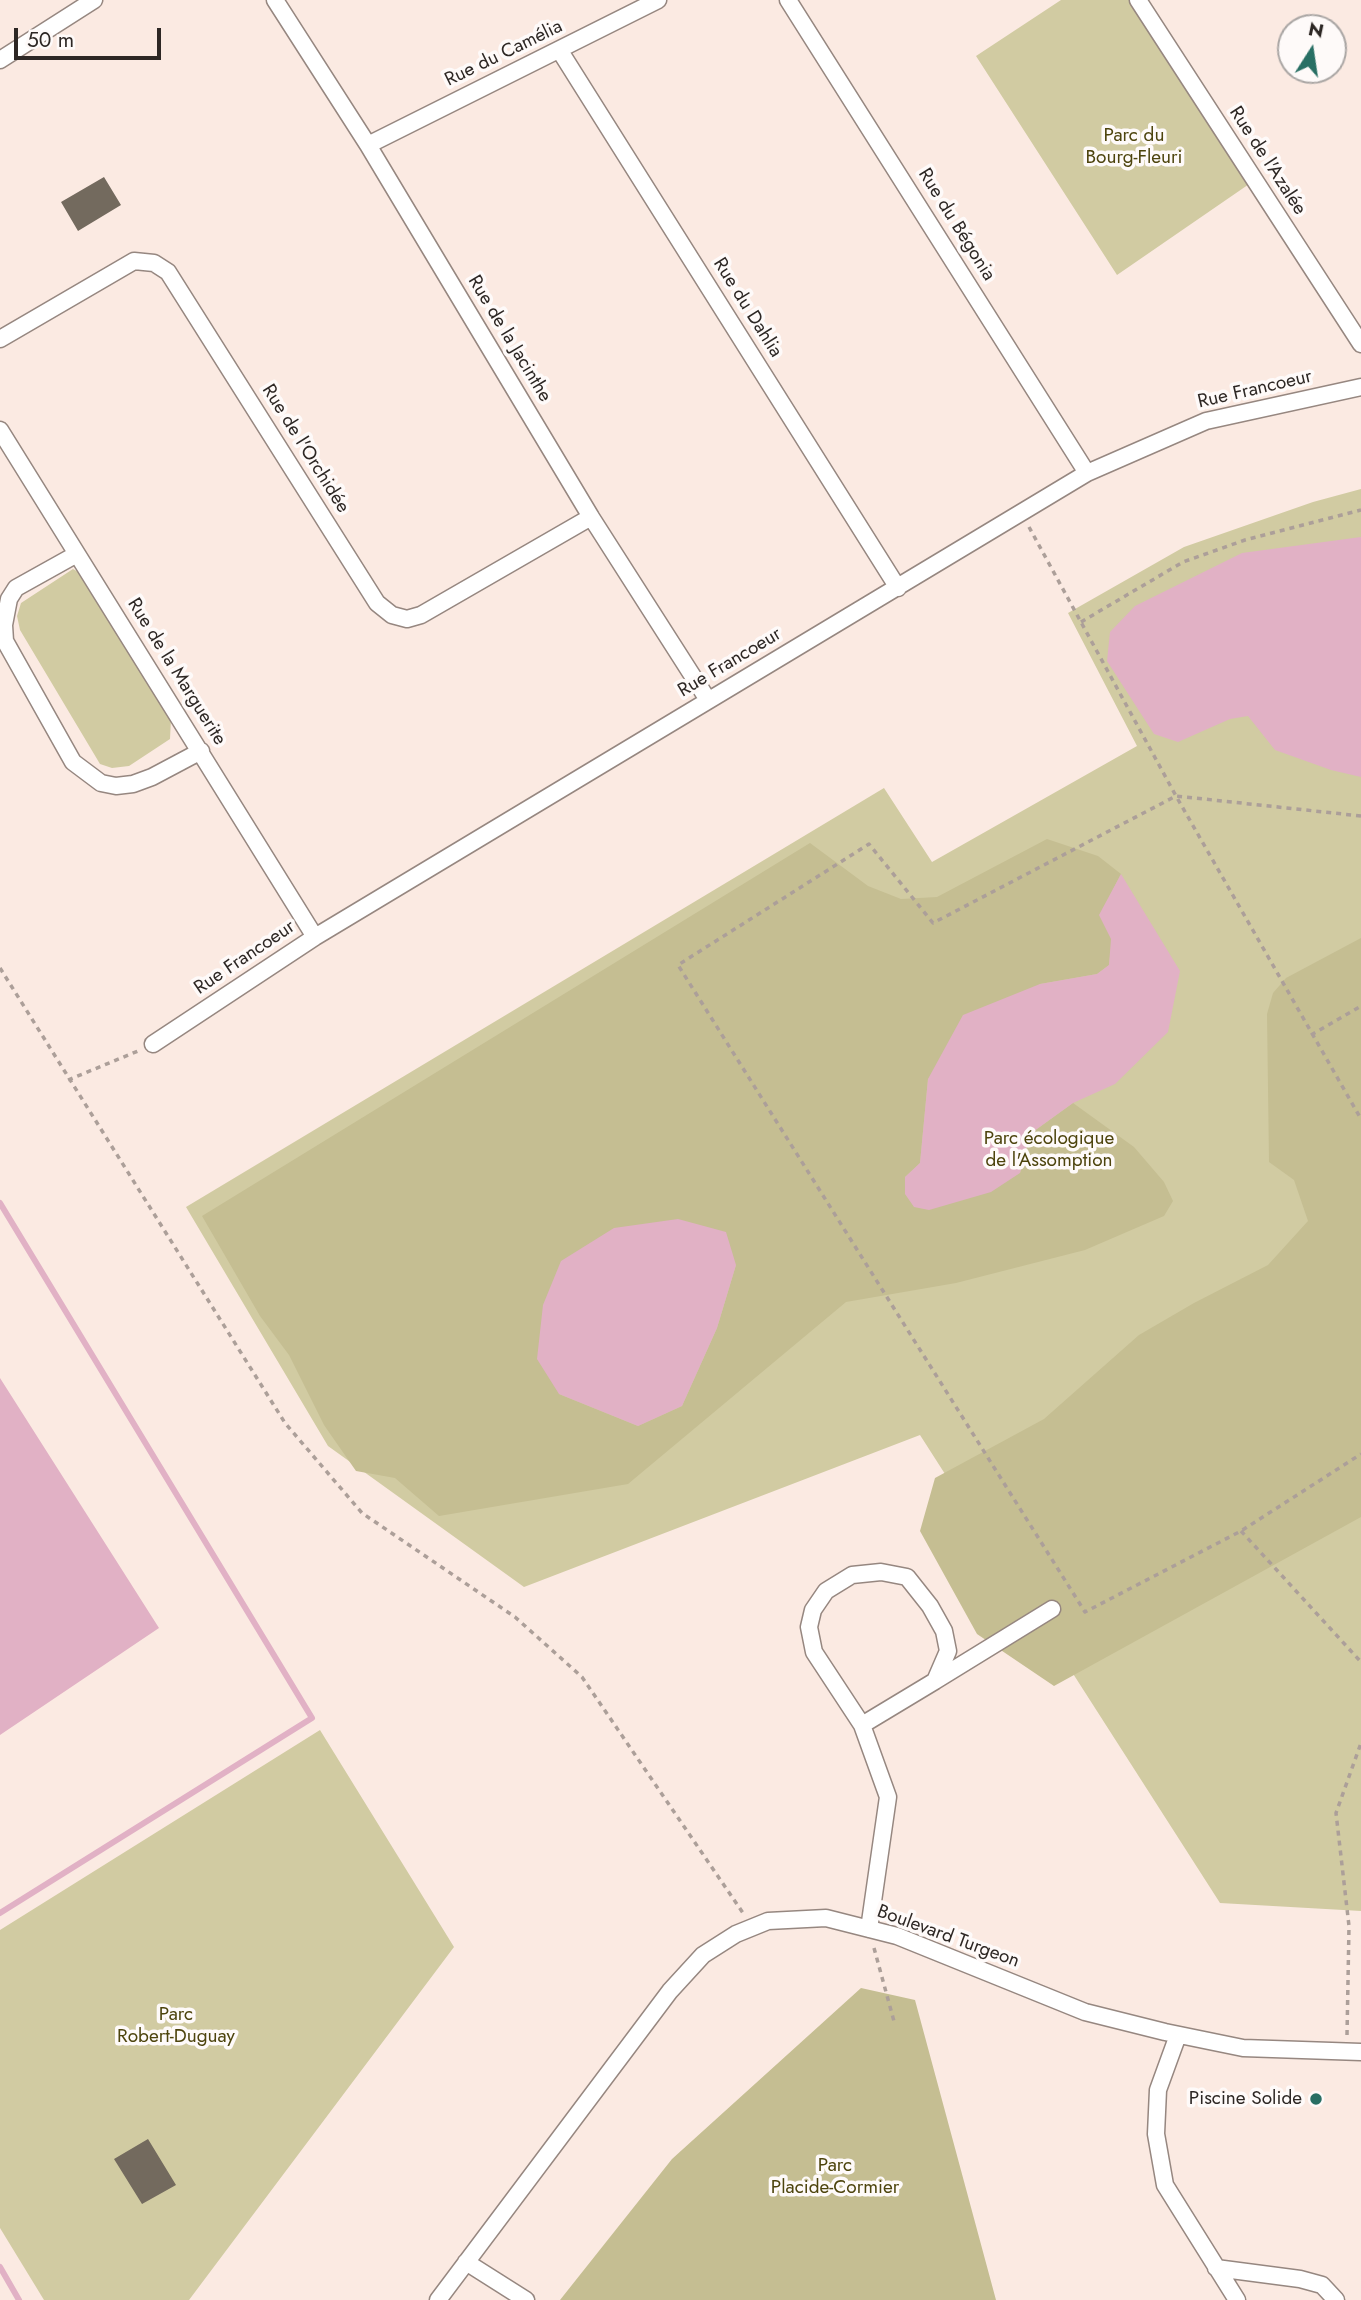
<!DOCTYPE html>
<meta charset="utf-8">
<style>
body{margin:0}
#map{position:relative;width:1361px;height:2300px;overflow:hidden;background:#fbeae2;font-family:Jost,sans-serif}
canvas{display:block}
.north{position:absolute;left:1277px;top:14px;width:70px;height:70px;box-sizing:border-box;background:#fefaf9;border:2px solid #aaa6a4;border-radius:50%;rotate:12deg;font-size:19px;font-weight:700;line-height:28px;text-align:center;color:#2d2724}
.north::after{content:'';display:block;margin:auto;width:24px;height:32px;background:#286f64;clip-path:polygon(50% 0,100% 100%,50% 72%,0 100%)}
.scale{position:absolute;left:14px;top:28px;width:147px;height:32px;box-sizing:border-box;border:4px solid #2d2724;border-top:0;padding-left:9px;font-size:21px;line-height:24px;white-space:nowrap;color:#2d2724;-webkit-text-stroke:5px #fefaf9;paint-order:stroke}
</style>
<div id="map">
<canvas width="1361" height="2300"></canvas>
<div class="north">N</div>
<div class="scale">50 m</div>
</div>
<script>
const g = document.querySelector('canvas').getContext('2d');
g.lineJoin = 'round';
function fill(path, color) {
  g.fillStyle = color;
  g.fill(path, 'evenodd');
}
function toPath(rows) {
  const path = new Path2D();
  for (const r of rows) {
    path.moveTo(r[0], r[1]);
    for (let i = 2; i < r.length; i += 2) path.lineTo(r[i], r[i + 1]);
  }
  return path;
}
function strokePath(path, color, width, dash) {
  g.strokeStyle = color;
  g.lineWidth = width;
  g.lineCap = dash ? 'butt' : 'round';
  g.setLineDash(dash || []);
  g.stroke(path);
}
function label(font, color, halo, rows, align = 'center') {
  g.font = font + ' Jost,sans-serif';
  g.lineWidth = 7;
  g.setLineDash([]);
  g.textBaseline = 'middle';
  g.strokeStyle = halo;
  g.fillStyle = color;
  for (const [text, x, y, turn = 0] of rows) {
    g.save();
    g.translate(x, y);
    g.rotate((+turn || 0) * Math.PI / 180);
    g.textAlign = isNaN(turn) ? turn : align;
    if (halo) g.strokeText(text, 0, 0);
    g.fillText(text, 0, 0);
    g.restore();
  }
}
const green = toPath([
 [1061,0,1138,0,1255,180,1117,275,976,56],
 [1361,489,1361,1911,1220,1903,920,1435,524,1587,328,1446,186,1207,884,788,932,862,1137,746,1068,613,1184,547,1313,502],
 [73,569,82,574,171,719,170,739,129,766,112,768,100,764,20,630,17,616,21,603],
 [320,1730,454,1947,189,2300,44,2300,0,2228,0,1930]
]);
const forest = toPath([
 [1047,839,1098,856,1121,874,1100,915,1112,939,1109,965,1097,974,1040,984,928,1079,920,1163,905,1177,1020,1173,1030,1134,1073,1103,1134,1147,1164,1182,1173,1201,1164,1216,1085,1250,956,1283,846,1302,628,1484,439,1516,395,1478,356,1471,324,1425,289,1355,260,1316,202,1216,810,843,868,886,901,899,937,897],
 [736,1265,717,1328,682,1406,638,1426,559,1394],
 [1361,938,1361,1517,1054,1686,977,1634,920,1531,935,1478,1044,1419,1139,1335,1194,1303,1268,1265,1308,1221,1294,1180,1269,1162,1267,1014,1273,993,1286,978],
 [861,1988,915,2000,996,2300,560,2300,672,2159]
]);
const water = toPath([
 [1361,537,1361,777,1331,770,1275,750,1248,716,1230,719,1178,742,1154,734,1107,661,1110,632,1135,606,1242,553],
 [1121,874,1180,971,1168,1032,1115,1084,1073,1103,1030,1134,1020,1173,991,1192,929,1210,914,1207,905,1194,905,1177,920,1163,928,1079,963,1015,1040,984,1097,974,1109,965,1111,939,1099,915],
 [678,1219,726,1232,736,1265,717,1328,682,1406,638,1426,559,1394,537,1359,543,1305,561,1261,614,1228],
 [0,1378,159,1628,0,1735]
]);
const stream = toPath([
 [0,1203,312,1718,0,1913],
 [0,2267,19,2300]
]);
const building = toPath([
 [104,177,121,205,78,231,61,202],
 [148,2139,176,2185,142,2204,114,2159]
]);
const path = toPath([
 [1029,527,1176,796,1361,1119],
 [1081,622,1183,562,1245,540,1361,510],
 [1361,816,1176,796,933,923,869,844,678,965,1085,1612,1241,1531,1361,1454],
 [0,968,285,1423,362,1513,515,1617,582,1677,743,1913],
 [1311,1035,1361,1006],
 [68,1080,138,1051],
 [1241,1531,1361,1662],
 [874,1948,895,2025],
 [1347,2035,1349,1926,1336,1813,1361,1743]
]);
const minor = toPath([
 [275,0,368,145,591,517,708,700],
 [788,0,1087,473],
 [1138,0,1361,344],
 [560,51,898,588],
 [0,60,94,0],
 [368,145,658,0],
 [0,339,134,261,154,263,168,272,377,603,392,615,407,619,421,615,591,517],
 [0,430,315,937],
 [77,554,16,588,9,599,4,625,5,641,73,762,101,783,116,786,133,784,152,777,201,751],
 [153,1044,315,937,1087,473,1206,421,1361,387],
 [935,1681,1052,1609],
 [862,1725,935,1681,948,1651,944,1631,930,1606,907,1577,881,1572,852,1575,826,1591,813,1610,809,1627,814,1652,862,1725,888,1797,869,1929],
 [1178,2035,1158,2090,1156,2134,1165,2185,1237,2300],
 [466,2262,526,2300],
 [1216,2268,1300,2279,1322,2285,1336,2300],
 [438,2300,670,1991,703,1955,736,1934,768,1921,826,1918,897,1936,1085,2012,1165,2032,1243,2048,1361,2052]
]);
const markers = [
 [1316,2099,7,"#286f64"]
];
const streetNames = [
 ["Rue du Camélia",504,54,-26],
 ["Rue de l'Azalée",1267,161,57],
 ["Rue du Bégonia",956,225,58],
 ["Rue du Dahlia",747,308,58],
 ["Rue de la Jacinthe",509,339,59],
 ["Rue Francoeur",1255,390,-13],
 ["Rue de l'Orchidée",305,449,58],
 ["Rue Francoeur",730,663,-31],
 ["Rue de la Marguerite",176,672,58],
 ["Rue Francoeur",245,958,-34],
 ["Boulevard Turgeon",948,1937,20]
];
const parkNames = [
 ["Parc du",1134,136],
 ["Bourg-Fleuri",1134,158],
 ["Parc écologique",1049,1139],
 ["de l'Assomption",1049,1161],
 ["Parc",176,2015],
 ["Robert-Duguay",176,2037],
 ["Parc",835,2166],
 ["Placide-Cormier",835,2188]
];
const poiNames = [
 ["Piscine Solide",1302,2099]
];
fill(green, '#d1cba2');
fill(forest, '#c5be92');
fill(water, '#e1b1c5');
strokePath(stream, '#e1b1c5', 6);
fill(building, '#736a5e');
strokePath(minor, '#968780', 19);
strokePath(path, '#ac9f99', 3.5, [5, 5]);
strokePath(minor, '#fff', 16);
for (const [x, y, r, color] of markers) {
  const dot = new Path2D();
  dot.arc(x, y, r, 0, 2 * Math.PI);
  g.fillStyle = color;
  g.fill(dot);
  strokePath(dot, '#fefaf9', 2.5);
}
label('19px', '#2d2724', '#fefaf9', streetNames);
label('19px', '#4d440d', '#fefaf9', parkNames);
label('19px', '#2d2724', '#fefaf9', poiNames, 'right');
</script>
